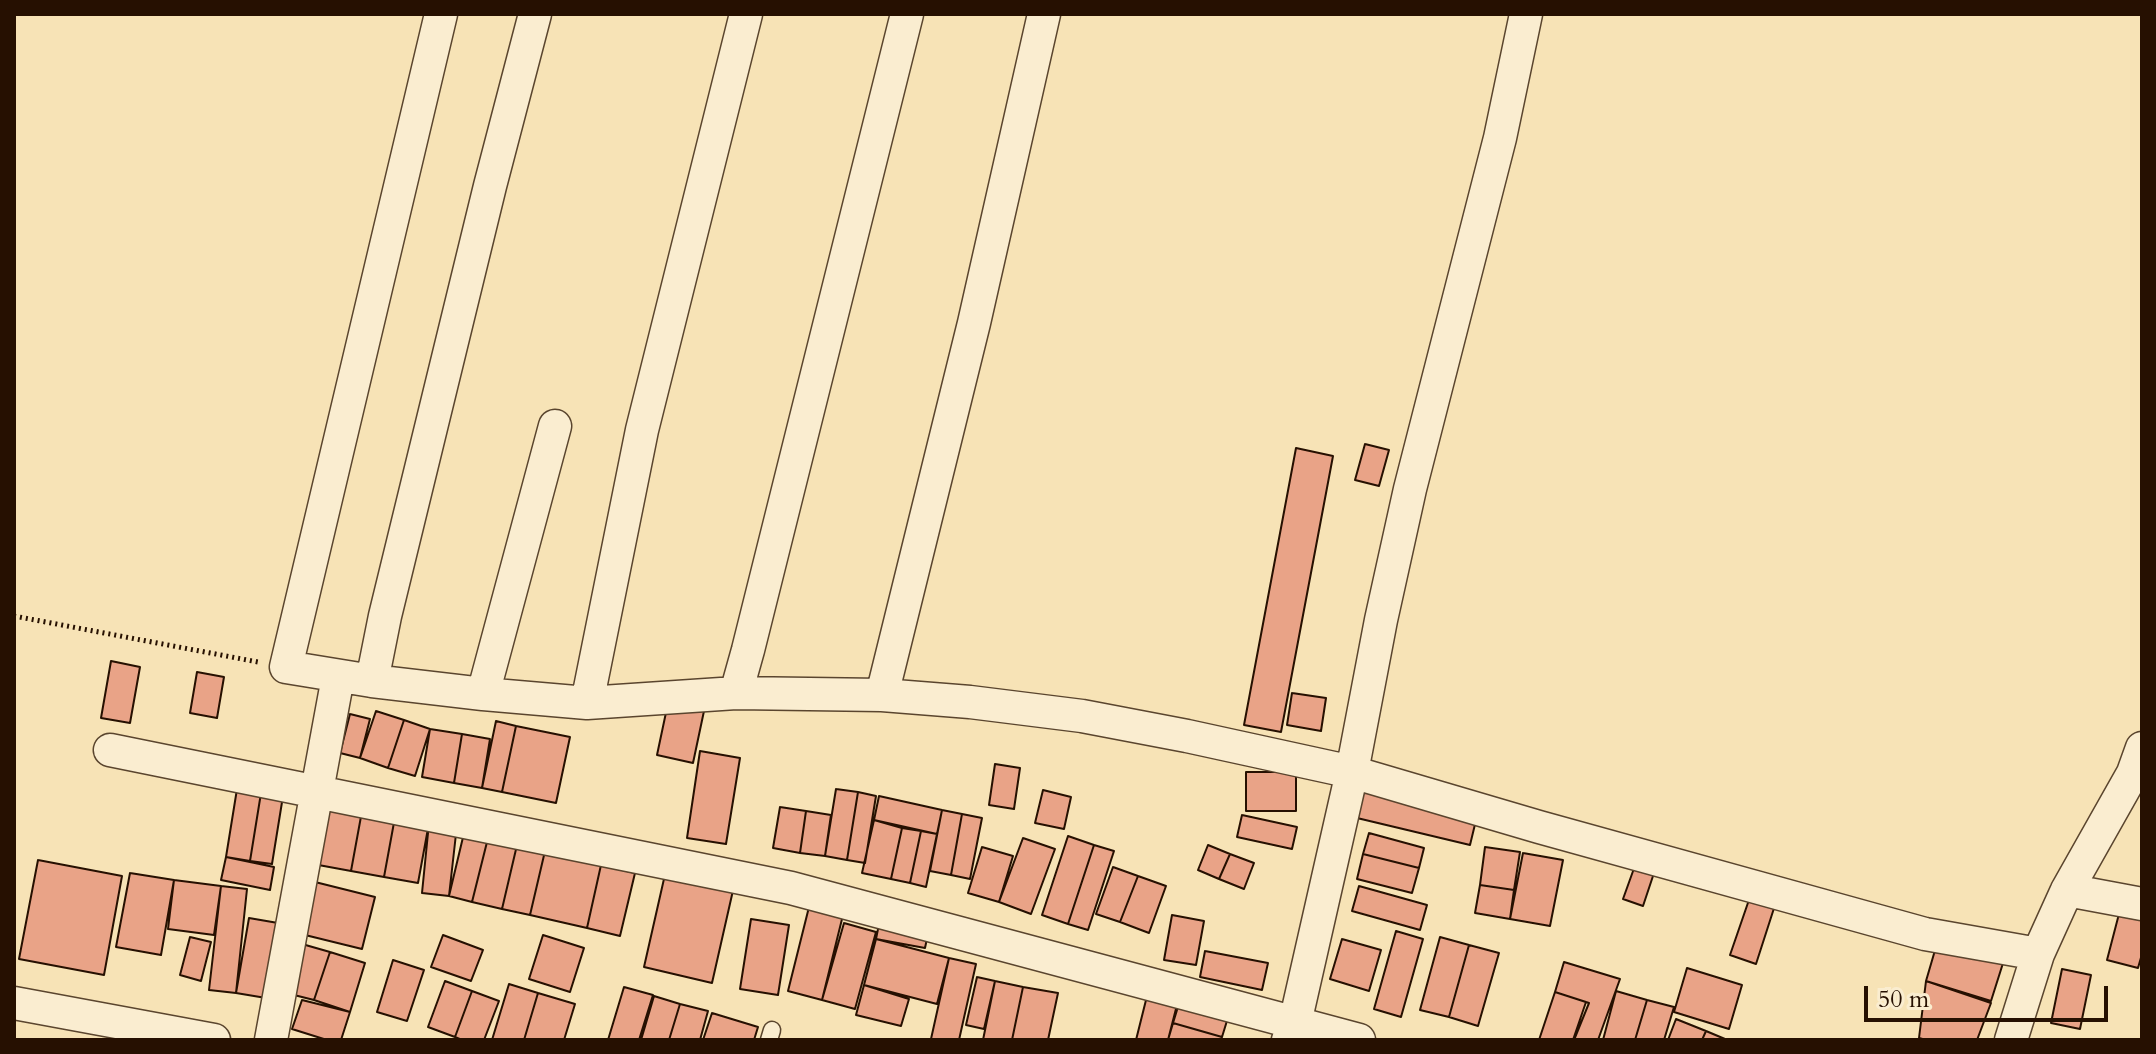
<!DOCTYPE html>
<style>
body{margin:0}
#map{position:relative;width:2156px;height:1054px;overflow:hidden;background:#f7e3b6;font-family:Cardo,serif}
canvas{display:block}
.frame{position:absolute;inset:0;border:16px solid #261001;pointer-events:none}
.scale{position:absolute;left:1864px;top:986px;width:244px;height:36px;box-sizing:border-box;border:4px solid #261001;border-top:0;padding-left:10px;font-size:24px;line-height:28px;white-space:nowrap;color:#261001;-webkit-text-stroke:6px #faedd0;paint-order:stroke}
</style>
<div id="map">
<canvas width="2156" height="1054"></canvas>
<div class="frame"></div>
<div class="scale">50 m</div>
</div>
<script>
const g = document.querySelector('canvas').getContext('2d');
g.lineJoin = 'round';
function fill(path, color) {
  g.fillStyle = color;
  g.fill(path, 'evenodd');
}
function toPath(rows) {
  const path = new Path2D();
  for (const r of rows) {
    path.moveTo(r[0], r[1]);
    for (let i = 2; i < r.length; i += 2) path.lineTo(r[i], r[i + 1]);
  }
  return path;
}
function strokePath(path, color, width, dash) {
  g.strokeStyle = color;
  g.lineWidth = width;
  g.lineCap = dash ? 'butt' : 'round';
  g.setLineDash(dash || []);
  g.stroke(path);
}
const building = toPath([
 [1365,444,1389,450,1379,486,1355,480,1365,444],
 [1296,448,1333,456,1281,732,1244,725,1296,448],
 [111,661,140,667,130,723,101,718,111,661],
 [197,672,224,677,217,718,190,713,197,672],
 [1292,693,1326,698,1321,731,1287,725,1292,693],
 [668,703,704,711,693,763,657,755,668,703],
 [376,711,404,720,388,768,360,758,376,711],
 [350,714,370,719,360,758,340,753,350,714],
 [404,720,430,729,415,776,388,768,404,720],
 [496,721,516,726,502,792,482,788,496,721],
 [516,726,570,737,556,803,502,792,516,726],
 [430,729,462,734,454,783,422,777,430,729],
 [462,734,490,739,482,788,454,783,462,734],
 [700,751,740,758,726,844,687,838,700,751],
 [995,764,1020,768,1014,809,989,805,995,764],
 [1246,772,1296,772,1296,811,1246,811,1246,772],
 [237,789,261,793,250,861,226,857,237,789],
 [836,789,858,792,847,860,825,856,836,789],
 [1043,790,1071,797,1064,829,1035,823,1043,790],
 [1364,790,1477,816,1470,845,1357,818,1364,790],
 [858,792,876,796,865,863,847,860,858,792],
 [261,793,283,796,272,864,250,861,261,793],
 [879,796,942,810,937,834,874,820,879,796],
 [324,804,362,811,351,871,313,864,324,804],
 [780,807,806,811,800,853,773,848,780,807],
 [942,810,962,814,951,875,930,871,942,810],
 [362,811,395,817,384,877,351,871,362,811],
 [806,811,831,815,825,856,800,853,806,811],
 [962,814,982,818,970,879,951,875,962,814],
 [1242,815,1297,827,1292,849,1237,837,1242,815],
 [395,817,429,823,418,883,384,877,395,817],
 [874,820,902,828,891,879,862,873,874,820],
 [429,823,457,825,449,896,422,893,429,823],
 [902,828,921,831,910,883,891,879,902,828],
 [921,831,937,834,926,887,910,883,921,831],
 [464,833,488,838,472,902,449,896,464,833],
 [1369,833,1424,848,1419,868,1363,854,1369,833],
 [1068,836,1094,845,1068,924,1042,915,1068,836],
 [488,838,517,845,502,909,472,902,488,838],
 [1023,838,1055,849,1031,914,999,902,1023,838],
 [517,845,545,851,530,915,502,909,517,845],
 [1094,845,1114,851,1088,930,1068,924,1094,845],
 [1208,845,1230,854,1219,879,1198,870,1208,845],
 [982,847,1013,856,999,902,968,893,982,847],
 [1485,847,1520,852,1514,890,1480,885,1485,847],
 [545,851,601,865,587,928,530,915,545,851],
 [1523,853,1563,860,1550,926,1510,919,1523,853],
 [1230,854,1254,863,1244,889,1219,879,1230,854],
 [1363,854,1419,868,1412,893,1357,879,1363,854],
 [226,857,274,867,270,890,221,880,226,857],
 [38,860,122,876,104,975,19,959,38,860],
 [1637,860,1656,867,1643,906,1623,899,1637,860],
 [601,865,635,873,620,936,587,928,601,865],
 [1113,867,1138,876,1120,922,1096,914,1113,867],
 [666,870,734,886,712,983,644,967,666,870],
 [130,873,174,880,161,955,116,947,130,873],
 [1138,876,1166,886,1149,933,1120,922,1138,876],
 [174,880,221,886,214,935,168,929,174,880],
 [315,882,375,897,362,949,301,934,315,882],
 [1480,885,1514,890,1510,919,1475,913,1480,885],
 [221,886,247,889,236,993,209,990,221,886],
 [1359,886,1427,905,1420,930,1352,911,1359,886],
 [1751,894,1776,902,1756,964,1730,955,1751,894],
 [809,907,843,915,822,1000,788,991,809,907],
 [2120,910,2142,916,2142,954,2138,968,2107,960,2120,910],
 [1172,915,1204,921,1196,965,1164,960,1172,915],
 [249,918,278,923,266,998,236,993,249,918],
 [751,919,789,925,778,995,740,989,751,919],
 [880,919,929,929,925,948,876,939,880,919],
 [844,923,876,932,855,1009,822,1000,844,923],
 [1396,931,1423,939,1401,1017,1374,1009,1396,931],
 [443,935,483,950,471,981,431,967,443,935],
 [543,935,584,948,570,992,529,979,543,935],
 [190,937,211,942,201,981,180,975,190,937],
 [1440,937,1469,945,1449,1017,1420,1010,1440,937],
 [876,939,949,958,937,1004,864,985,876,939],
 [1342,939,1381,950,1369,991,1330,979,1342,939],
 [1938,940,2004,960,1991,1001,1926,981,1938,940],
 [302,944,330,952,314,1000,286,993,302,944],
 [1469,945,1499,953,1478,1026,1449,1017,1469,945],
 [1205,951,1268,963,1262,990,1200,977,1205,951],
 [330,952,365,963,350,1012,314,1000,330,952],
 [949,958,976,964,959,1040,936,1040,931,1039,949,958],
 [393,960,424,970,407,1021,377,1012,393,960],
 [1564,962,1620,979,1598,1040,1574,1040,1589,1003,1555,992,1564,962],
 [1687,968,1742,985,1729,1029,1674,1012,1687,968],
 [2062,969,2091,975,2080,1029,2051,1023,2062,969],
 [977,977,995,981,984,1029,966,1025,977,977],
 [445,981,472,991,455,1037,428,1027,445,981],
 [995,981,1023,987,1012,1040,983,1040,995,981],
 [1926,981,1991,1003,1977,1040,1926,1040,1919,1038,1926,981],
 [509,984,538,993,524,1040,492,1040,509,984],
 [864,985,909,999,901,1026,856,1015,864,985],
 [624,987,653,995,639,1040,608,1040,624,987],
 [1023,987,1058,993,1048,1040,1012,1040,1023,987],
 [1149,988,1179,997,1168,1040,1136,1040,1149,988],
 [472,991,499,1001,484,1040,462,1040,455,1037,472,991],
 [1616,991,1647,1000,1635,1040,1603,1040,1616,991],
 [1555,992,1586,1002,1573,1040,1539,1040,1555,992],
 [538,993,575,1004,564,1040,524,1040,538,993],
 [654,996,680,1004,669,1040,641,1040,654,996],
 [1181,997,1230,1011,1222,1037,1173,1023,1181,997],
 [302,1000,350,1012,341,1040,327,1040,292,1029,302,1000],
 [1647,1000,1674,1007,1664,1040,1635,1040,1647,1000],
 [680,1004,708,1011,700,1040,669,1040,680,1004],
 [712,1013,758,1027,754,1040,703,1040,712,1013],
 [1676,1019,1706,1031,1702,1040,1668,1040,1676,1019],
 [1173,1023,1222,1037,1221,1040,1168,1040,1173,1023],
 [1706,1031,1725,1039,1724,1040,1702,1040,1706,1031]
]);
const path = toPath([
 [14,616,258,662]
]);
const service = toPath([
 [769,1040,772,1030]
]);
const minor = toPath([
 [441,14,286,667,372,681,483,694,587,703,736,693,882,695,970,702,1082,716,1187,736,1352,772,1539,827,1925,934,2038,954],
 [372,681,385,616,490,186,535,14],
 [736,693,748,650,907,14],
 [483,694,555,426],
 [882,695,974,323,1044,14],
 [587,703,642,430,746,14],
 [110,750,791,888,1359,1040],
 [2067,890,2142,904],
 [14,1003,214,1040],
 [271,1040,338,677],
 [1288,1040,1295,1023,1352,772,1381,620,1410,489,1500,138,1526,14],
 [2011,1040,2038,954,2067,890,2133,773,2142,748]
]);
fill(building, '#e9a387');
strokePath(building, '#261001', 2);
strokePath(service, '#5a452e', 19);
strokePath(minor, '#5a452e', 35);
strokePath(path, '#261001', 5, [2, 4]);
strokePath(service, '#faedd0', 16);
strokePath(minor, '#faedd0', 32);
</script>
